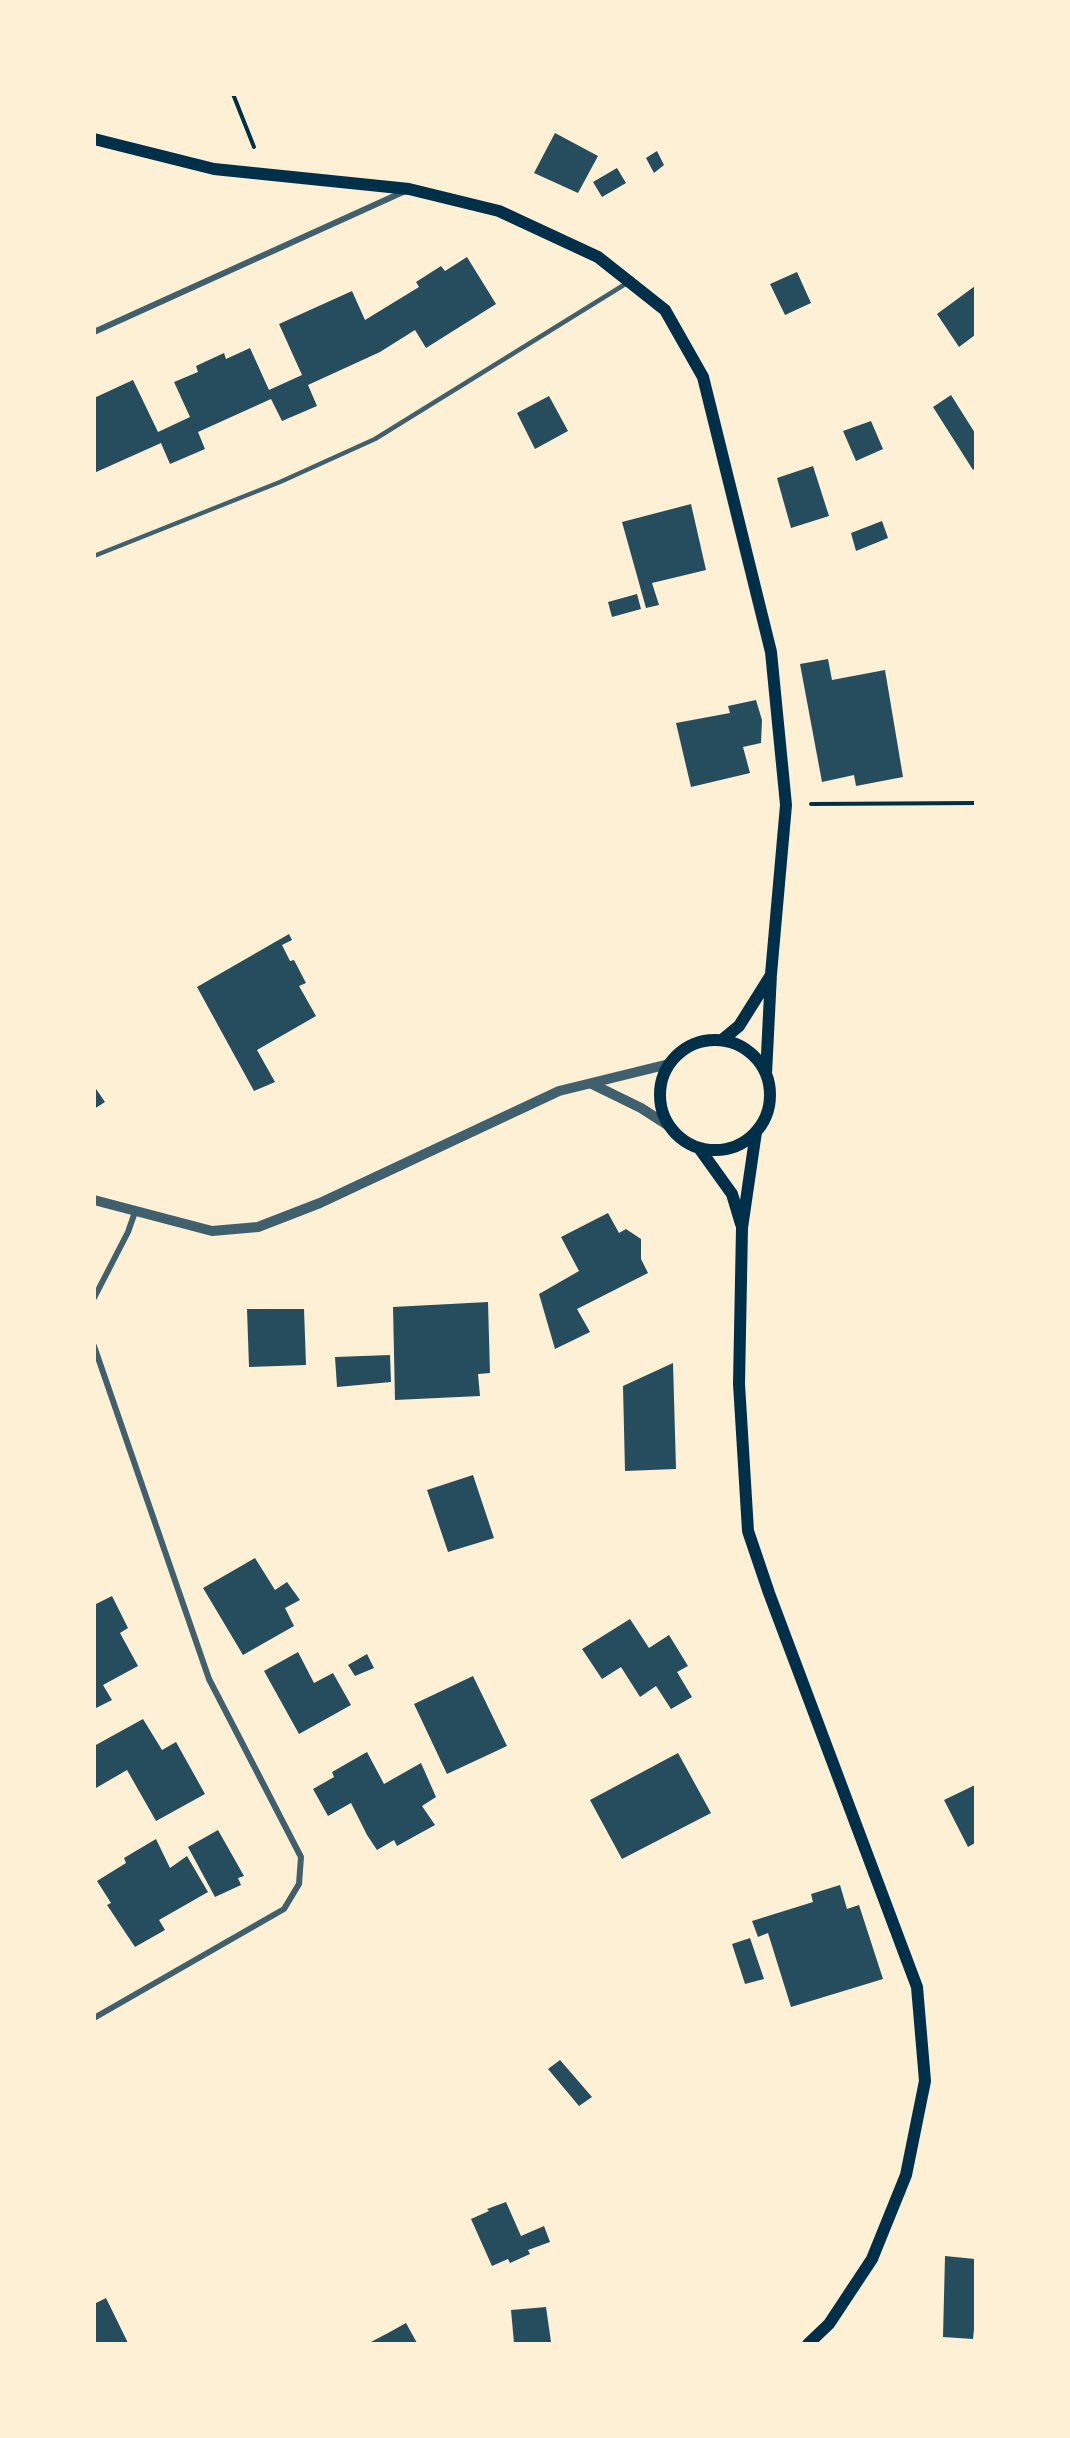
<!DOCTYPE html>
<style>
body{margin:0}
#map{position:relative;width:1070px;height:2438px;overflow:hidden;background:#fdf0d5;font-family:Signika,sans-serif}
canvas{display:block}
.frame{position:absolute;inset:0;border:96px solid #fdf0d5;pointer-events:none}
</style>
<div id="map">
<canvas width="1070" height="2438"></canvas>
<div class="frame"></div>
</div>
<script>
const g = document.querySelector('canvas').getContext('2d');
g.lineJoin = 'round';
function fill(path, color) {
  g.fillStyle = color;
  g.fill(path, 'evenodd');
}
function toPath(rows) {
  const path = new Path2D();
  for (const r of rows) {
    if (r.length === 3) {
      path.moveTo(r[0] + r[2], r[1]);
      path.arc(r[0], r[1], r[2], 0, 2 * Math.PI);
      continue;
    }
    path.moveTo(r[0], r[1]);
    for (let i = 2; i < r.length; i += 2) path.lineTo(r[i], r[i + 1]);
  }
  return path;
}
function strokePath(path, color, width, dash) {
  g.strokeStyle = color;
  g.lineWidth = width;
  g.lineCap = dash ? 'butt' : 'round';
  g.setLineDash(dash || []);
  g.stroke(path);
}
const building = toPath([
 [555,133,598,156,578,193,534,173],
 [657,151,664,165,654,173,646,158],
 [617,168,626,183,602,197,593,182],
 [467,257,496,304,426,348,415,330,380,352,308,385,317,406,282,421,271,399,198,432,205,449,170,464,161,443,94,473,94,398,133,380,158,432,190,417,174,382,198,372,196,366,224,353,226,359,250,348,269,390,302,375,279,324,352,291,365,320,419,287,416,282,441,266,445,271],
 [797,272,811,303,785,315,770,284],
 [975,286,975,335,959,347,937,314],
 [951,395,975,433,975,468,973,470,933,407],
 [549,396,568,431,535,449,517,413],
 [871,421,883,449,856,461,843,431],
 [813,466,829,516,791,528,777,478],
 [691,504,706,570,652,583,659,605,646,608,622,522],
 [882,521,888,538,856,551,851,533],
 [637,594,641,609,612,617,608,602],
 [828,659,832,680,885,670,903,777,856,786,854,775,822,782,800,664],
 [756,700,762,720,761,743,743,747,750,773,691,787,676,723,730,713,728,706],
 [289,934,292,940,282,945,290,961,294,960,306,983,299,986,316,1016,257,1050,275,1082,254,1091,197,987],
 [94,1086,105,1102,94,1109],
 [608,1213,619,1233,626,1229,641,1239,641,1259,648,1273,577,1309,590,1332,555,1349,539,1294,579,1271,561,1237],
 [488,1302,490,1373,478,1374,480,1396,395,1400,393,1307],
 [247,1309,304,1309,306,1365,249,1367],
 [390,1355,391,1382,337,1387,335,1357],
 [673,1363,676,1469,625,1471,623,1386],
 [473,1475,494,1538,448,1552,427,1490],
 [255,1558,275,1590,287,1582,300,1600,285,1608,294,1626,243,1655,203,1588],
 [112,1596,128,1628,120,1633,138,1666,103,1685,112,1700,94,1709,94,1605],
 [630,1619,649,1648,669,1635,688,1666,677,1672,692,1697,671,1709,656,1686,640,1697,621,1667,602,1679,582,1649],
 [298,1652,314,1683,333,1673,351,1705,299,1734,264,1671],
 [367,1654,374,1668,355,1676,348,1665],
 [473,1676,507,1746,447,1774,414,1704],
 [143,1719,162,1750,176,1742,205,1794,156,1821,127,1770,96,1788,94,1784,94,1746],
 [367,1752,384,1784,421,1763,436,1797,422,1806,435,1825,397,1846,394,1840,377,1850,367,1835,351,1803,328,1816,313,1789,334,1777,332,1772],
 [678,1753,711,1813,622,1859,590,1800],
 [975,1785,975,1843,968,1847,944,1800],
 [218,1830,244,1876,238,1878,241,1885,215,1897,188,1847],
 [156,1839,170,1868,187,1856,208,1892,159,1920,165,1930,135,1947,107,1905,111,1903,97,1881,126,1863,124,1858],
 [840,1885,847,1909,859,1905,883,1979,791,2007,768,1933,758,1937,752,1921,813,1902,811,1894],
 [750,1938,764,1979,745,1984,732,1944],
 [560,2060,592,2097,579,2106,548,2069],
 [506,2202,521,2236,544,2226,550,2242,528,2250,530,2254,510,2263,508,2259,492,2266,471,2219,489,2211,487,2209],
 [945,2256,975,2259,975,2320,973,2339,943,2337],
 [106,2298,128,2343,94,2343,94,2304],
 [546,2307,551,2342,514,2343,511,2310],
 [406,2323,417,2343,369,2343,388,2333]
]);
const path = toPath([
 [233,94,254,147],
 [811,804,976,803]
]);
const service = toPath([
 [94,556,280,482,375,439,627,283]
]);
const minor = toPath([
 [94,332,403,192],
 [94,1298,128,1232,135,1212],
 [94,1346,209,1679,301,1857,299,1884,284,1909,94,2018]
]);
const tertiary = toPath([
 [592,1084,641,1108,669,1126],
 [94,1200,212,1231,258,1227,320,1203,559,1091,669,1064]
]);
const secondary = toPath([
 [94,139,214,169,409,189,499,211,598,257,665,310,703,377,771,652,786,805,771,974,766,1074],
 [722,1040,739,1026,771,975],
 [715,1095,55],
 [756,1132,742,1228,739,1384,748,1531,769,1593,917,1987,925,2081,906,2175,872,2259,829,2324,808,2344],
 [699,1148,732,1194,741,1224]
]);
fill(building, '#264d5e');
strokePath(path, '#003049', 4);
strokePath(service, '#3f606c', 4.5);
strokePath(minor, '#3f606c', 6);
strokePath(tertiary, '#3f606c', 10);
strokePath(secondary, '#003049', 12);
</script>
